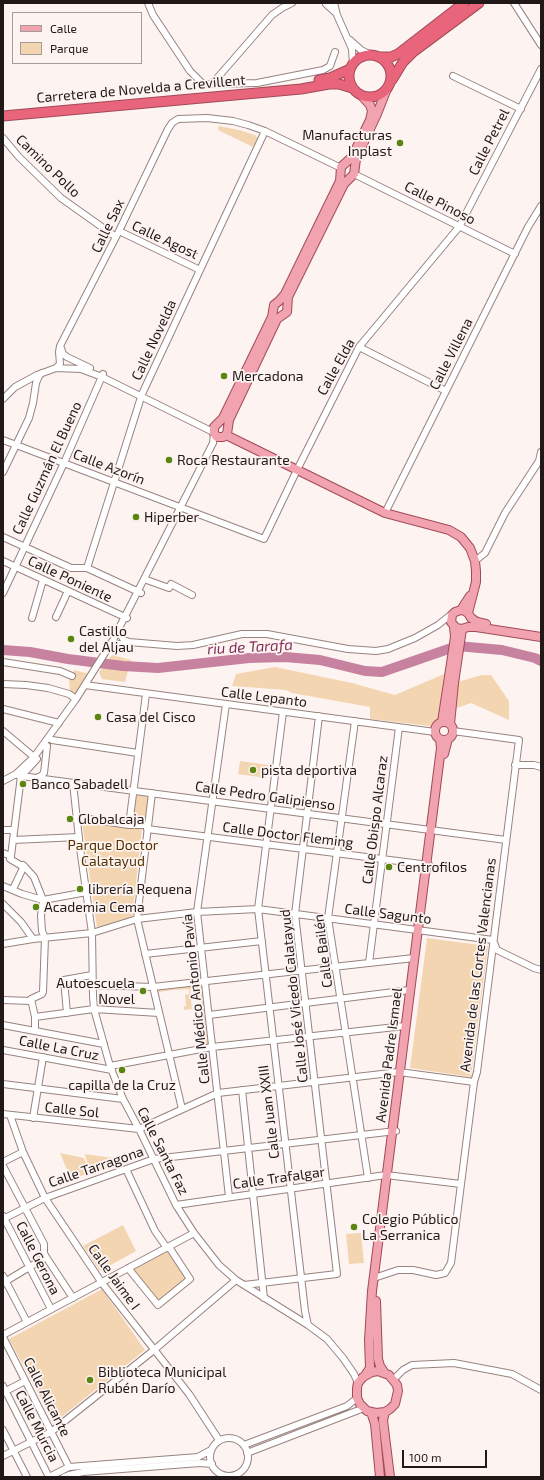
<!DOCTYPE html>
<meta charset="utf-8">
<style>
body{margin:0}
#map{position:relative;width:544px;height:1480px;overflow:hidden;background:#fdf4f2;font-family:"Exo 2",sans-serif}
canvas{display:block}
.frame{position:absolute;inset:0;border:4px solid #211917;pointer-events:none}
.legend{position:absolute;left:12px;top:12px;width:130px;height:52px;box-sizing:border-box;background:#fdf4f2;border:1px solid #a59c9a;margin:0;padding:5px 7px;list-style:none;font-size:12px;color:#211917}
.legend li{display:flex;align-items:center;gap:8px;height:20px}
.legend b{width:20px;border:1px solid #a59c9a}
.scale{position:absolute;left:402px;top:1450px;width:85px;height:18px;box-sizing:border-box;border:2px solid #211917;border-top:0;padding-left:5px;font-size:12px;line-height:14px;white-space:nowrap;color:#211917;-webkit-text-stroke:3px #fdf4f2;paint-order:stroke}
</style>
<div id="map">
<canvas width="544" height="1480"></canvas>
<div class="frame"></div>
<ul class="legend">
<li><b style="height:5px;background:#f1a3b0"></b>Calle</li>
<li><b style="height:11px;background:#f4d5b1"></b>Parque</li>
</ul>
<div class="scale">100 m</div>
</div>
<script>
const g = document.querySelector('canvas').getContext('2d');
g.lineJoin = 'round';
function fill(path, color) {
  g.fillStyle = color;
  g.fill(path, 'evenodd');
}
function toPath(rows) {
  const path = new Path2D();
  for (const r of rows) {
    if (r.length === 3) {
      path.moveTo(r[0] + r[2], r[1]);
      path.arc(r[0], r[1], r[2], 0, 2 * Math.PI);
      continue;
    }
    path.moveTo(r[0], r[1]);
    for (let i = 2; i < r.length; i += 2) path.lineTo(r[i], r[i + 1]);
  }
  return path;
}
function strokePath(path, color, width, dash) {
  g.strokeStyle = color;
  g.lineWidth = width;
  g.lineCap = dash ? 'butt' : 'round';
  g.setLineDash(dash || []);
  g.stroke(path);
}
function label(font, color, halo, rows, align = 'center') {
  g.font = font + ' "Exo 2",sans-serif';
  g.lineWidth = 3.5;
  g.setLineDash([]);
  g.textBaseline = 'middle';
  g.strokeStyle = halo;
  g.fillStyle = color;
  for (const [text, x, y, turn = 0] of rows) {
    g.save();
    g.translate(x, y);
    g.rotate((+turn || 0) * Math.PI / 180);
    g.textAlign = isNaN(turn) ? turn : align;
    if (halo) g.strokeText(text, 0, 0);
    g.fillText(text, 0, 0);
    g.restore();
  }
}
const green = toPath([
 [219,126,239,130,255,135,258,138,253,147,218,130],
 [112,655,131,660,125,682,102,679,99,672],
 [275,667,352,683,395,695,444,674,439,718,430,726,370,719,370,707,292,693,286,690,232,686,236,674],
 [74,670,90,674,77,694,70,692,69,677,71,678],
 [482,675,491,675,509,701,509,720,471,703,451,710,454,683],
 [240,761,268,765,266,778,238,774],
 [135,795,149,797,145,825,132,824],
 [82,822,142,829,132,918,97,928],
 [427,938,488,946,471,1077,410,1068],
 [200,984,202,986,208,1044,206,1045,200,987,190,989,192,1009,184,1010,184,1006,186,1006,185,995,189,994,189,989,173,990,159,992,158,994,157,990],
 [60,1153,84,1158,89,1170,85,1154,120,1159,123,1163,71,1179],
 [123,1225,136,1251,100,1271,83,1246],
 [361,1233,364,1263,349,1264,346,1234],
 [168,1249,189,1280,159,1303,131,1269],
 [102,1289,145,1350,54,1423,9,1339]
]);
const river = toPath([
 [3,650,30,652,68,659,123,666,158,668,249,658,285,657,320,660,365,671,382,672,457,646,502,650,535,658,541,661]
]);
const minor = toPath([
 [148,3,153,15,190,71,203,84,257,83,323,70,330,66,335,52],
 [334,3,337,15,352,49,353,65],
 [514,3,541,45],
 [326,4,336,13],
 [350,40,361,50,369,54],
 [453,76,521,109],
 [212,84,272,15,282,8,292,3],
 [3,138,19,157,61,198,116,237],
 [354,174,515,254],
 [119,231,200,270],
 [359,347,446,391],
 [61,348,63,354,67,357,90,368],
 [56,368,60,364,59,352,60,346,119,231,168,129,172,123,178,119,207,118,233,121,248,125,265,131,341,168],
 [3,399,15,387,37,375,56,368,81,369,102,377,213,432],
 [3,440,264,539,297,470,359,347,459,227,541,69],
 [3,472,29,418,33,403,36,383,39,376,42,373],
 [385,513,528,227,541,206],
 [3,537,71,568,87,568,141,593],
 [3,561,127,618],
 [475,561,485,553,505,513,539,461,541,452],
 [87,568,142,394,265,131],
 [144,579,169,588,171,584,192,595],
 [3,593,64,463,103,374],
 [56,617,68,591],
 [32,618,43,580],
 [120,634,124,640,129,642,177,646,193,645,242,634,267,634,348,649,376,651,388,649,415,638,438,625,453,613],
 [114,645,118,644,130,645],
 [3,662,60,671,72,676],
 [3,684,26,685,48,688,69,694,76,699],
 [85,685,435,732],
 [226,704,197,912,229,1197],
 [3,709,59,723],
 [283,712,258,909,305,1311,308,1325],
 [355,721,328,918,368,1178],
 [3,731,34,757],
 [52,740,138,753],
 [515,765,534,765,541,767],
 [19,776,27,770,37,759],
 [21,776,506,840],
 [36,778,41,776,44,773,47,746],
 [3,781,16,774,34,757,76,699,113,640,213,443,214,433],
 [73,783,80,848,92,933,137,919,152,793],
 [76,817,129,825,147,825],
 [129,825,146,694],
 [147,829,429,865],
 [3,830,14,830],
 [13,840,79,837],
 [3,853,11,856],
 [11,856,10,859,22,866,23,865,34,877,43,900,41,916,42,931,45,938,43,992,42,994,31,999,35,1017,35,1031],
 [11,856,21,776],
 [3,886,22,894,43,900,87,892],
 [13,889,24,866],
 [3,904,21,922,33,939],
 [3,944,33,939,92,933,93,996,94,1009,110,1066,123,1099,139,1129,176,1205,194,1233,219,1265,236,1280,308,1325,327,1339,343,1358,354,1374,358,1383],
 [145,954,262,941],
 [369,963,399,727],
 [93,985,153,987,414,958],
 [3,1000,31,1001],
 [67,1013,64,980,92,975],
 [209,1015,410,990],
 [35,1017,94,1009,159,1013],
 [3,1025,104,1044],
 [3,1050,112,1070],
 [110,1066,212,1047,405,1026],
 [3,1084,123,1099],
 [242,1090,264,1298],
 [182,1109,137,919,197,912,258,909,493,940,497,950,534,968,541,970],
 [3,1114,139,1129,218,1093,399,1072,474,1082],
 [10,1115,23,1152,45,1198,102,1283,189,1394,219,1440],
 [33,1118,43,1057],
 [3,1162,23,1152],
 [3,1166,44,1244,44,1253,46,1257,73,1298],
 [126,1169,155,1231,167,1248],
 [176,1205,386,1175,461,1184,474,1082,477,1072,519,740,453,731],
 [3,1216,51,1309],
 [3,1219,45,1198,154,1159,396,1131],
 [128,1268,158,1305,190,1279,169,1247],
 [3,1276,27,1322],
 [377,1277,398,1270,413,1270,436,1275,445,1273,451,1263,461,1184],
 [3,1283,46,1257],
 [244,1285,337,1274,295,914,319,716],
 [3,1335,194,1233],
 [3,1337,69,1467],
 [394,1379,403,1370,412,1365,454,1363,512,1374,541,1390],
 [3,1386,49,1477],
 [4,1392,25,1381],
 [3,1430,27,1477],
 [229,1457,19],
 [244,1445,347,1406,357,1398],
 [247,1453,364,1408],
 [3,1456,51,1432,154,1350,236,1280],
 [49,1477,69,1467,198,1457,211,1450],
 [64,1477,69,1475,83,1472,200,1463,212,1464]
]);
const major = toPath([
 [362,96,370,105,372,111,370,120,352,157,341,167,340,181,285,294,279,301,274,305,272,317,223,418,214,427,214,433,217,437,223,437,227,434,229,420,277,319,287,312,288,297,344,184,354,174,356,159,377,114,386,91],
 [226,435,385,513,449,530,461,537,470,548,475,561,476,571,476,582,468,613],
 [470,596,461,610,455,612,452,615,451,622,456,628,462,629,468,627,476,627,541,637],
 [463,610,468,613,471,618,477,622,486,624],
 [442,722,455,637,454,627],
 [444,731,9],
 [450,724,454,683,462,629],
 [444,754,448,739],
 [376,1301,378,1359,380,1366,384,1372],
 [366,1374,370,1368,369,1340,372,1291,441,748,440,739],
 [371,1412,375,1424,380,1477],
 [385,1412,376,1413,367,1411,360,1404,357,1398,357,1388,358,1383,363,1377,372,1372,378,1371,389,1375,397,1385,398,1391,395,1404,390,1409,385,1412,383,1420,390,1477]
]);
const highway = toPath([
 [370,76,21],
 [380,57,391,57,398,54,464,3],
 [319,80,330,78,350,69],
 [392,80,403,62,413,52,479,3],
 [3,116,301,89,329,84,339,84,352,88]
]);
const markers = [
 [400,143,4,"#5b8511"],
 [224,376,4,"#5b8511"],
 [169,460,4,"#5b8511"],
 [136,517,4,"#5b8511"],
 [71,639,4,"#5b8511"],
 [98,717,4,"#5b8511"],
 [253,770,4,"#5b8511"],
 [23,784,4,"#5b8511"],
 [70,819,4,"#5b8511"],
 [389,867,4,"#5b8511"],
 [80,889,4,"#5b8511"],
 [36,907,4,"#5b8511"],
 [143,991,4,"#5b8511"],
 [122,1070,4,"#5b8511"],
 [354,1227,4,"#5b8511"],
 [90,1380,4,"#5b8511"]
];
const streetNames = [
 ["Carretera de Novelda a Crevillent",141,89,-5],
 ["Calle Petrel",489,142,-63],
 ["Camino Pollo",48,166,44],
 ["Calle Pinoso",440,203,27],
 ["Calle Sax",108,226,-64],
 ["Calle Agost",165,240,25],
 ["Calle Novelda",154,340,-65],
 ["Calle Villena",451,354,-63],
 ["Calle Elda",336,367,-61],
 ["Calle Azorín",109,467,21],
 ["Calle Guzmán El Bueno",47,468,-65],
 ["Calle Poniente",70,579,25],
 ["Calle Lepanto",264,697,7],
 ["Calle Pedro Galipienso",265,796,8],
 ["Calle Obispo Alcaraz",375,820,-83],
 ["Calle Doctor Fleming",288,835,7],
 ["Calle Sagunto",388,914,7],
 ["Calle Bailén",323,951,-97],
 ["Avenida de las Cortes Valencianas",478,965,-83],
 ["Calle José Vicedo Calatayud",294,996,-96],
 ["Calle Médico Antonio Pavía",196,999,-96],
 ["Calle La Cruz",59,1048,11],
 ["Avenida Padre Ismael",389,1055,-83],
 ["Calle Sol",72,1110,6],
 ["Calle Juan XXIII",269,1112,-97],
 ["Calle Santa Faz",163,1151,63],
 ["Calle Tarragona",96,1167,-19],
 ["Calle Trafalgar",279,1178,-8],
 ["Calle Gerona",38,1258,63],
 ["Calle Jaime I",114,1277,54],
 ["Calle Alicante",47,1397,63],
 ["Calle Murcia",37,1426,63]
];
const poiNames = [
 ["Manufacturas",392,135,"right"],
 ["Inplast",392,151,"right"],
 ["Mercadona",232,376],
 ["Roca Restaurante",177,460],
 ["Hiperber",144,517],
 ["Castillo",79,631],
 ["del Aljau",79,647],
 ["Casa del Cisco",106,717],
 ["pista deportiva",261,770],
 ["Banco Sabadell",31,784],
 ["Globalcaja",78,819],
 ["Centrofilos",397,867],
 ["librería Requena",88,889],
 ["Academia Cema",44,907],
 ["Autoescuela",135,983,"right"],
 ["Novel",135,999,"right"],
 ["capilla de la Cruz",122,1085,"center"],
 ["Colegio Público",362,1219],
 ["La Serranica",362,1235],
 ["Biblioteca Municipal",98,1372],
 ["Rubén Darío",98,1388]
];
const parkNames = [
 ["Parque Doctor",113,845],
 ["Calatayud",113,861]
];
const waterNames = [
 ["riu de Tarafa",250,647,-3]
];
fill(green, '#f4d5b1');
strokePath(river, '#c782a0', 10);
strokePath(minor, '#98837f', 8);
strokePath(major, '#a24a58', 10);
strokePath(highway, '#a24a58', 11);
strokePath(minor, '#fff', 6);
strokePath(major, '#f1a3b0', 8);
strokePath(highway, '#e8657b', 9);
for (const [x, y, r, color] of markers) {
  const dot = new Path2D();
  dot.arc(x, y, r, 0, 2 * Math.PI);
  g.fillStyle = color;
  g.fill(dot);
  strokePath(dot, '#fdf4f2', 1.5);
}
label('14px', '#211917', '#fdf4f2', streetNames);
label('14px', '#211917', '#fdf4f2', poiNames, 'left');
label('14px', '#533302', '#fdf4f2', parkNames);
label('italic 15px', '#802d57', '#fdf4f2', waterNames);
</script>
